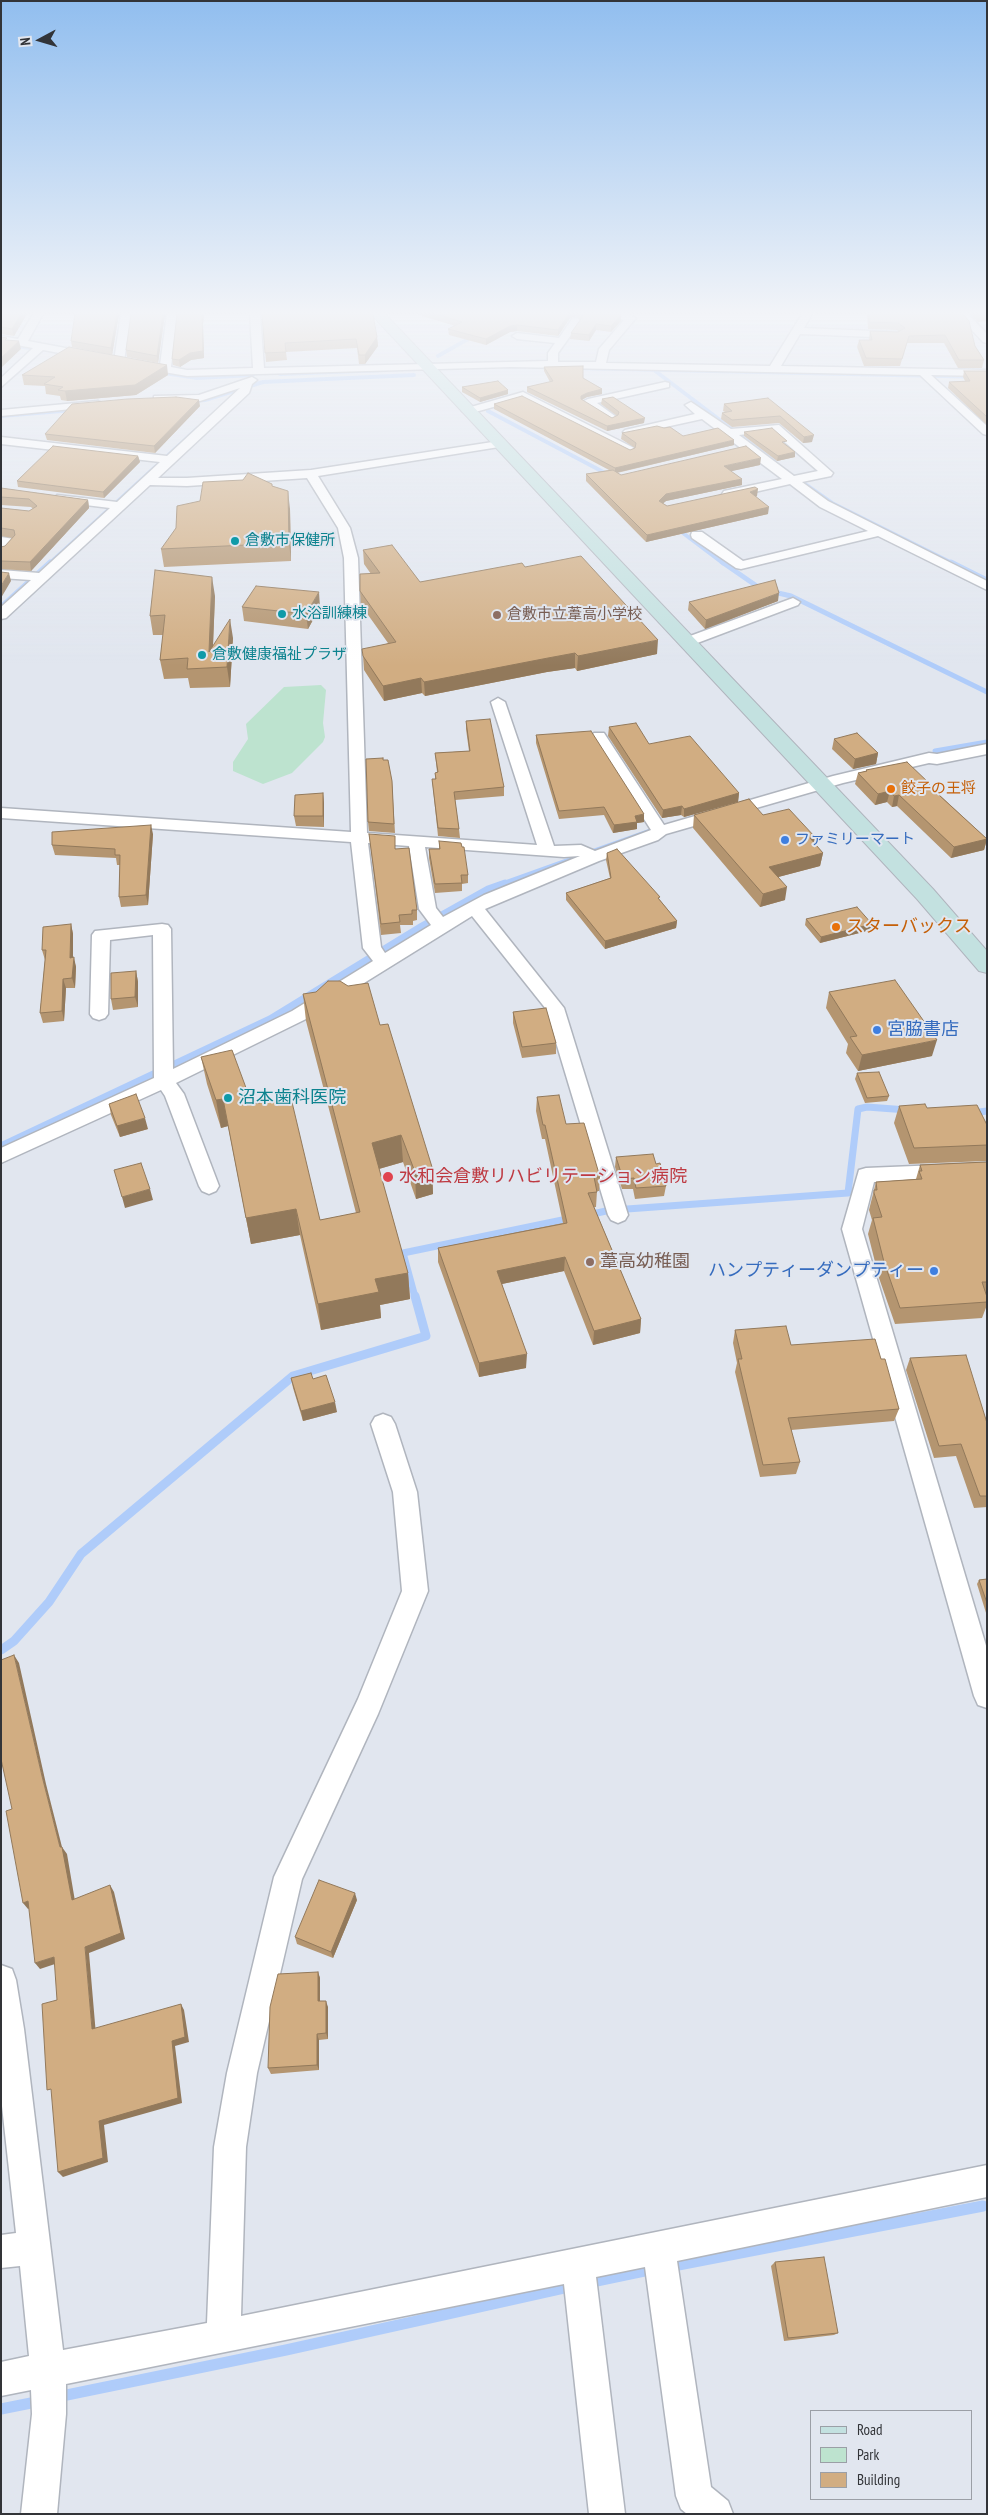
<!DOCTYPE html>
<meta charset="utf-8">
<style>
body{margin:0}
#map{position:relative;width:988px;height:2515px;overflow:hidden;background:#e1e6ef;font-family:"PT Sans Narrow",sans-serif}
canvas{display:block}
.frame{position:absolute;inset:0;border:2px solid #323438;pointer-events:none}
.legend{position:absolute;left:810px;top:2410px;width:162px;height:90px;box-sizing:border-box;background:#e1e6ef;border:1px solid #9b9fa6;margin:0;padding:6px 9px;list-style:none;font-size:15px;color:#323438}
.legend li{display:flex;align-items:center;gap:10px;height:25px}
.legend b{width:25px;border:1px solid #9b9fa6}
.north{position:absolute;left:15px;top:15px;width:50px;height:50px;-webkit-text-stroke:4px #e1e6ef;paint-order:stroke;rotate:264deg;font-size:14px;font-weight:700;line-height:20px;text-align:center;color:#323438}
.north::after{content:'';display:block;margin:auto;width:18px;height:22px;background:#323438;clip-path:polygon(50% 0,100% 100%,50% 72%,0 100%)}
</style>
<div id="map">
<canvas width="988" height="2515"></canvas>
<div class="frame"></div>
<ul class="legend">
<li><b style="height:6px;background:#c3e1e0"></b>Road</li>
<li><b style="height:14px;background:#bde3cf"></b>Park</li>
<li><b style="height:14px;background:#d1ad82"></b>Building</li>
</ul>
<div class="north">N</div>
</div>
<script>
const g = document.querySelector('canvas').getContext('2d');
g.lineJoin = 'round';
function fill(path, color) {
  g.fillStyle = color;
  g.fill(path, 'evenodd');
}
function toPath(rows) {
  const path = new Path2D();
  for (const r of rows) {
    path.moveTo(r[0], r[1]);
    for (let i = 2; i < r.length; i += 2) path.lineTo(r[i], r[i + 1]);
  }
  return path;
}
function strokePath(path, color, width, dash) {
  g.strokeStyle = color;
  g.lineWidth = width;
  g.lineCap = dash ? 'butt' : 'round';
  g.setLineDash(dash || []);
  g.stroke(path);
}
function label(font, color, halo, rows, align = 'center') {
  g.font = font + ' "PT Sans Narrow","Noto Sans JP",sans-serif';
  g.lineWidth = 4;
  g.setLineDash([]);
  g.textBaseline = 'middle';
  g.strokeStyle = halo;
  g.fillStyle = color;
  for (const [text, x, y, turn = 0] of rows) {
    g.save();
    g.translate(x, y);
    g.rotate((+turn || 0) * Math.PI / 180);
    g.textAlign = isNaN(turn) ? turn : align;
    if (halo) g.strokeText(text, 0, 0);
    g.fillText(text, 0, 0);
    g.restore();
  }
}
const green = toPath([
 [321,685,326,690,323,723,325,737,323,742,292,773,263,784,233,771,233,762,248,739,246,724,284,687]
]);
const streamFar4 = toPath([
 [1,343,41,350],
 [438,356,475,335],
 [574,368,987,377],
 [654,370,774,461],
 [158,372,197,378,253,375],
 [280,374,385,370],
 [192,401,205,400,263,382,414,375],
 [488,411,609,475],
 [1,416,74,410],
 [795,477,832,503,954,564],
 [675,527,724,564],
 [49,564,198,428]
]);
const streamFar3 = toPath([
 [722,562,761,589,791,596,987,692],
 [951,562,987,580],
 [1,607,50,562],
 [935,751,987,742],
 [502,884,650,831]
]);
const streamFar2 = toPath([
 [972,1113,987,1111],
 [1,1146,270,1019,422,926,488,889,505,883],
 [627,1209,848,1193,858,1109,867,1107,907,1110],
 [588,1215,606,1211],
 [415,1297,403,1253,572,1218]
]);
const streamFar1 = toPath([
 [1,1650,14,1641,49,1602,81,1554,293,1376,426,1336,415,1296]
]);
const stream = toPath([
 [668,2267,983,2206],
 [587,2283,654,2269],
 [57,2397,286,2350,574,2286],
 [1,2409,41,2401]
]);
const street = toPath([
 [33,314,43,314,28,341,92,353,97,356,92,359,43,350,1,387,1,378,33,348,1,342,1,336,18,339,33,314],
 [121,314,131,314,124,361,119,364,114,361,121,314],
 [167,314,177,314,171,367,187,370,253,368,250,314,260,314,264,368,548,361,548,353,555,343,517,339,512,336,517,333,559,338,572,319,576,318,581,321,558,353,558,362,596,362,599,349,624,320,606,314,628,314,636,318,609,350,606,363,770,366,802,314,812,314,804,328,897,332,902,335,897,338,800,334,781,366,987,370,987,376,931,375,987,426,987,435,983,434,920,375,511,367,187,376,135,367,134,365,139,362,160,365,167,314],
 [957,314,968,314,987,334,987,343,983,342,957,314],
 [252,377,257,380,252,384,249,393,158,478,187,478,311,470,499,441,505,444,499,447,318,476,350,528,358,558,367,833,537,845,491,702,498,698,505,702,554,846,581,845,595,851,651,830,591,736,594,733,604,733,664,825,833,776,929,753,937,754,987,744,987,754,937,764,929,763,843,783,666,834,658,840,599,861,485,909,564,1008,628,1215,625,1220,618,1223,611,1220,608,1215,546,1009,472,916,306,1019,176,1083,184,1094,219,1186,216,1191,209,1194,202,1191,199,1186,165,1096,161,1090,1,1163,1,1148,154,1078,153,935,110,940,108,1014,105,1018,99,1020,93,1018,90,1014,92,935,95,931,162,924,168,925,171,929,173,1069,292,1011,373,961,363,948,351,842,1,818,1,808,351,832,344,558,338,528,307,478,187,486,150,485,6,618,1,619,1,607,31,580,1,578,1,570,39,573,110,508,61,502,55,498,57,495,117,502,160,462,1,444,1,437,167,456,240,388,200,401,158,401,154,400,154,396,199,395,252,377],
 [368,843,409,846,419,909,431,925,385,953,381,947,368,843],
 [425,847,564,857,580,856,484,895,443,917,436,908,425,847],
 [665,382,669,383,669,387,597,403,615,416,617,418,611,421,582,402,588,399,665,382],
 [523,392,634,448,636,450,630,454,626,452,522,399,468,414,462,411,464,409,523,392],
 [98,401,104,404,102,406,1,416,1,410,98,401],
 [691,402,731,429,779,425,833,473,831,476,802,482,828,501,987,581,987,590,878,536,741,569,736,568,692,538,691,535,692,532,702,532,743,561,868,531,820,507,790,484,728,498,724,497,722,494,724,491,782,479,702,419,629,435,623,432,625,430,695,414,685,405,691,402],
 [772,431,818,471,794,476,739,435,772,431],
 [1,537,14,539,15,542,6,553,1,554,1,537],
 [793,598,800,602,798,605,692,645,682,645,680,642,682,639,793,598],
 [987,1163,987,1177,874,1182,862,1229,987,1649,987,1708,978,1705,974,1696,842,1229,859,1170,866,1168,987,1163],
 [383,1414,391,1417,395,1424,417,1492,428,1591,378,1714,302,1879,257,2073,246,2147,241,2316,987,2165,987,2197,677,2261,711,2487,728,2501,733,2514,687,2514,681,2509,676,2496,645,2267,596,2277,625,2514,589,2514,564,2284,66,2384,66,2414,57,2514,21,2514,32,2414,31,2390,1,2396,1,2362,29,2356,20,2266,1,2268,1,2235,16,2233,1,2097,1,1965,12,1969,16,1980,24,2029,63,2350,207,2323,214,2147,227,2073,274,1877,358,1699,402,1591,393,1492,371,1424,375,1417,383,1414]
]);
const secondary = toPath([
 [371,314,385,314,933,889,987,951,987,973,979,971,917,899,371,314]
]);
const wall = toPath([
 [1,314,27,314,14,336,1,334],
 [119,314,112,355,72,347,71,341],
 [165,314,158,363,127,357,126,350],
 [177,314,204,314,203,324,204,358,191,360,180,367,173,365,172,359],
 [262,314,377,337,378,346,365,364,359,364,357,348,286,352,287,360,266,362],
 [416,314,620,314,621,315,621,321,611,332,596,330,589,341,570,339,571,333,580,320,576,316,570,318,558,336,517,331,510,332,486,345,449,335,448,329,455,326],
 [867,314,963,314,975,346,984,360,982,368,958,368,944,343,907,343,900,366,864,366,857,347,859,340,869,340,870,331,899,332,897,330,868,329],
 [970,314,987,314,987,321,978,322],
 [544,367,583,378,602,389,602,394,587,397,582,400,612,418,617,416,601,404,602,399,644,423,607,431,527,392,527,387,550,382,544,371],
 [964,371,987,371,987,425,948,388,949,382,965,381,963,377],
 [22,375,168,375,136,395,67,401,61,400,60,396,46,394,45,386,24,385],
 [462,387,508,390,508,394,480,402,462,392],
 [768,398,812,442,803,443,779,423,732,427,721,419,722,413,725,412,723,411,724,404],
 [494,404,630,450,635,448,621,439,622,433,683,436,734,445,617,473,621,475,760,465,731,471,742,485,666,501,663,503,667,506,757,496,756,497,768,514,646,542,586,481,586,474,609,470,494,409],
 [200,406,155,453,47,440,45,434],
 [744,432,786,445,795,457,777,461,744,436],
 [138,456,140,462,104,498,18,487,17,481],
 [272,486,290,509,291,561,164,567,161,549],
 [1,488,88,500,89,508,31,571,1,569,1,547,5,546,12,538,1,536,1,508,29,511,33,509,31,507,1,505],
 [363,550,420,582,525,567,657,654,577,671,575,668,547,672,425,696,422,693,384,701,364,670,363,656,388,643,361,605,360,591,371,574,364,564],
 [215,596,213,646,233,638,230,687,190,688,188,678,164,679,160,660,163,635,153,635,150,616],
 [778,601,705,629,688,610,689,602],
 [242,607,320,607,308,629,244,621],
 [466,721,504,787,504,796,455,800,459,829,460,838,438,836,432,779,435,779,435,773,437,772,435,753,469,751,466,729],
 [609,727,649,744,739,793,738,802,684,817,681,815,662,818,608,736],
 [536,735,644,822,637,823,637,829,613,833,604,815,559,819,536,743],
 [834,739,878,753,876,764,853,769,832,749],
 [383,760,392,781,395,833,369,831,368,822],
 [866,770,930,784,930,786,987,839,984,850,951,858,897,806,892,807,887,802,875,805,855,784,858,773,866,771],
 [323,793,324,804,324,827,296,826,294,816],
 [694,815,763,815,815,837,814,843,823,853,820,866,778,877,785,900,760,907,693,828],
 [153,834,148,905,121,907,119,897,120,865,117,865,116,858,55,855,52,845],
 [369,834,396,849,417,910,417,920,413,921,413,925,400,925,401,933,381,935],
 [439,841,468,875,468,883,462,884,462,891,435,893,429,858,429,849,439,849],
 [607,853,660,900,677,921,676,928,605,949,566,900,566,893,610,878,606,860],
 [806,919,872,924,871,930,820,943,805,925],
 [71,924,73,934,73,957,76,967,75,988,66,988,64,1021,43,1023,40,1013,45,960,42,950],
 [136,971,138,982,138,1007,113,1010,111,999],
 [829,992,932,1056,858,1071,846,1053,848,1044,826,1008],
 [303,994,380,1025,432,1167,433,1194,416,1199,403,1162,379,1169,408,1273,410,1299,380,1305,381,1318,321,1330,300,1235,251,1244,228,1126,221,1128,207,1084,201,1057,252,1104,320,1220,356,1213,306,1021],
 [513,1012,556,1043,556,1054,522,1058,513,1023],
 [857,1073,889,1096,887,1101,865,1103,855,1079],
 [537,1097,566,1124,600,1177,599,1191,597,1191,596,1207,594,1207,641,1319,640,1333,593,1345,564,1271,502,1284,526,1368,479,1377,438,1262,438,1248,563,1223,545,1139,542,1139,536,1111],
 [109,1104,148,1129,120,1137,111,1115],
 [899,1106,927,1108,987,1125,987,1161,909,1164,894,1123],
 [616,1157,656,1164,666,1186,664,1196,635,1199,633,1189,622,1189,615,1167],
 [987,1162,987,1305,982,1318,895,1324,879,1278,868,1234,872,1220,869,1210,876,1182,916,1179,920,1165],
 [735,1330,791,1345,881,1359,899,1409,894,1421,791,1430,800,1462,796,1474,760,1477,735,1372,737,1363,733,1343],
 [910,1358,987,1423,987,1507,974,1508,956,1456,934,1458,906,1370],
 [291,1378,313,1379,337,1412,303,1421,293,1388],
 [987,1579,987,1616,977,1584,979,1580],
 [357,1900,333,1958,297,1944,295,1937],
 [318,1972,320,1978,320,2001,328,2007,328,2039,319,2040,319,2070,271,2074,268,2068],
 [775,2262,838,2333,834,2335,784,2341,771,2266]
]);
const shadedWall = toPath([
 [21,314,27,314,14,336,12,329],
 [117,314,119,314,112,355,111,348],
 [163,314,165,314,158,363,157,356],
 [202,314,204,314,203,324,204,358,191,360,180,367,179,360],
 [569,314,576,314,576,316,570,318,558,336,558,330],
 [621,315,621,321,611,332,611,326],
 [596,324,596,330,589,341,589,335],
 [517,325,517,331,510,332,486,345,486,339,510,326],
 [377,337,378,346,365,364,365,355],
 [19,341,21,349,1,368,1,358],
 [167,365,168,375,136,395,67,401,65,391],
 [602,389,602,394,587,397,581,400,581,396,587,393],
 [508,390,508,394,480,402,480,398],
 [199,400,200,406,155,453,154,446],
 [645,418,644,423,607,431,607,426],
 [814,435,812,442,803,443,804,437],
 [734,440,734,445,615,473,615,468],
 [795,452,795,457,777,461,778,456],
 [138,456,140,462,104,498,103,492],
 [761,458,760,465,723,473,724,466],
 [742,479,742,485,666,501,658,508,659,501,666,494],
 [758,489,757,496,749,498,750,492],
 [288,491,290,509,291,561,289,543],
 [88,500,89,508,31,571,30,562],
 [769,507,768,514,646,542,647,535],
 [9,573,11,581,1,598,1,586],
 [212,577,215,596,212,668,209,652],
 [319,592,320,607,308,629,306,614],
 [779,593,778,601,705,629,706,620],
 [230,619,233,638,230,687,227,667],
 [658,640,657,654,577,671,578,656],
 [575,653,575,668,547,672,425,696,424,682,548,658],
 [421,678,422,693,384,701,383,686],
 [878,753,876,764,853,769,855,759],
 [890,791,887,802,875,805,878,794],
 [323,793,324,804,324,827,323,816],
 [739,793,738,802,684,817,684,809],
 [899,795,897,806,892,807,894,796],
 [682,806,681,815,662,818,663,810],
 [644,814,644,822,637,823,637,829,613,833,614,825,635,816],
 [151,825,153,834,148,905,146,895],
 [815,837,813,850,810,838],
 [987,839,984,850,951,858,954,847],
 [823,853,820,866,767,880,769,867],
 [787,887,785,900,760,907,763,894],
 [677,921,676,928,605,949,605,941],
 [71,924,73,934,73,967,70,958],
 [872,924,871,930,820,943,821,937],
 [74,957,76,967,75,988,72,978],
 [136,971,138,982,138,1007,135,997],
 [63,979,66,988,64,1021,62,1011],
 [937,1040,932,1056,858,1071,862,1055],
 [223,1099,228,1126,221,1128,216,1100],
 [145,1118,148,1129,120,1137,117,1126],
 [401,1135,403,1162,375,1170,372,1143],
 [432,1167,433,1194,416,1199,415,1172],
 [150,1189,153,1200,125,1208,122,1197],
 [296,1209,300,1235,251,1244,246,1218],
 [565,1257,564,1271,497,1285,497,1271],
 [408,1273,410,1299,380,1305,381,1318,321,1330,318,1304,375,1279],
 [641,1319,640,1333,593,1345,594,1331],
 [527,1354,526,1368,479,1377,479,1363],
 [335,1402,337,1412,303,1421,301,1411],
 [14,1655,19,1663,46,1784,62,1847,67,1854,76,1907,72,1900,60,1847,42,1776],
 [110,1885,114,1892,125,1939,89,1953,96,2035,92,2029,85,1947],
 [355,1893,357,1900,333,1958,331,1952],
 [28,1901,33,1907,28,1909,23,1903],
 [54,1957,58,1963,40,1969,35,1963],
 [318,1972,320,1978,320,2007,318,2001],
 [326,2001,328,2007,328,2039,326,2033],
 [181,2004,184,2010,189,2042,175,2046,182,2103,104,2125,108,2162,63,2177,58,2172,99,2121,172,2041],
 [317,2034,319,2040,319,2070,317,2065]
]);
const building = toPath([
 [1,314,21,314,12,329,1,327,1,314],
 [75,314,117,314,111,348,71,341,75,314],
 [131,314,163,314,157,356,126,350,131,314],
 [177,314,202,314,203,351,190,353,179,360,172,359,177,314],
 [262,314,373,314,377,337,365,355,359,355,356,339,285,343,286,352,265,353,262,314],
 [436,314,569,314,558,330,517,325,510,326,486,339,448,329,462,322,436,314],
 [581,314,620,314,621,315,611,326,596,324,589,335,571,333,583,316,581,314],
 [869,314,963,314,969,321,975,346,984,360,959,360,945,335,909,336,902,359,866,358,859,340,872,340,870,331,898,332,905,328,898,323,869,322,869,314],
 [1,337,7,338,5,340,19,341,1,358,1,337],
 [69,347,167,365,135,385,65,391,58,390,63,387,44,384,55,377,22,375,69,347],
 [583,366,583,378,602,389,587,393,581,396,581,399,612,418,618,415,619,412,602,399,613,397,645,418,607,426,527,387,553,381,544,367,583,366],
 [964,371,987,371,987,417,949,382,970,381,964,371],
 [498,381,508,390,480,398,462,387,498,381],
 [522,396,630,450,635,448,636,443,622,433,657,426,664,428,670,427,683,436,718,428,734,440,615,468,494,404,522,396],
 [176,397,199,400,154,446,45,434,72,404,127,399,176,397],
 [768,398,814,435,804,437,780,416,732,420,722,413,732,411,724,404,768,398],
 [772,428,787,441,782,442,795,452,778,456,744,432,772,428],
 [53,446,138,456,103,492,17,481,53,446],
 [746,446,761,458,724,466,742,479,666,494,659,501,667,506,755,487,758,489,750,492,769,507,647,535,586,474,613,470,621,475,746,446],
 [248,473,272,484,272,486,288,491,289,543,161,549,176,528,177,506,200,501,203,482,243,480,248,473],
 [1,488,88,500,30,562,1,561,1,547,5,546,15,535,14,530,1,528,1,508,29,511,37,506,29,499,1,497,1,488],
 [392,545,420,582,522,563,525,567,581,556,658,640,578,656,575,653,548,658,424,682,421,678,383,686,363,656,362,649,396,642,360,591,360,574,380,573,363,550,392,545],
 [155,570,212,577,209,652,230,619,227,667,187,669,188,658,160,660,165,615,150,616,155,570],
 [1,572,9,573,1,586,1,572],
 [775,580,779,593,706,620,689,602,775,580],
 [256,586,319,592,306,614,242,607,256,586],
 [490,719,504,787,454,792,459,829,438,828,432,779,436,779,435,773,438,772,435,753,470,751,466,721,490,719],
 [636,723,649,744,690,736,739,793,684,809,682,806,663,810,609,727,636,723],
 [591,731,644,814,635,816,637,822,614,825,604,807,559,811,536,735,591,731],
 [857,733,878,753,855,759,834,739,857,733],
 [383,758,383,760,388,760,392,781,394,824,368,822,366,759,383,758],
 [907,762,930,784,928,785,987,839,954,847,899,795,894,796,890,791,878,794,858,773,867,771,866,770,907,762],
 [323,793,323,816,294,816,295,795,323,793],
 [749,799,763,815,789,809,815,837,810,838,823,853,769,867,787,887,763,894,694,815,749,799],
 [151,825,146,895,119,897,120,855,115,855,115,849,52,845,52,832,151,825],
 [369,834,395,836,395,849,409,848,417,910,412,910,412,914,399,915,400,922,381,924,369,834],
 [439,841,461,843,462,847,464,847,468,875,461,875,462,883,435,884,429,849,440,849,439,841],
 [617,849,660,897,658,898,677,921,605,941,566,893,611,878,607,853,617,849],
 [857,907,872,924,821,937,806,919,857,907],
 [71,924,70,958,74,957,72,978,63,979,62,1011,40,1013,46,950,42,950,43,927,71,924],
 [136,971,135,997,111,999,111,973,136,971],
 [895,980,937,1040,862,1055,850,1037,857,1036,829,992,895,980],
 [328,981,340,981,348,986,368,983,380,1025,388,1024,432,1167,415,1172,401,1135,372,1143,408,1273,375,1279,379,1292,318,1304,296,1209,246,1218,223,1099,216,1100,201,1057,232,1050,252,1104,291,1098,320,1220,360,1212,303,994,316,992,328,981],
 [546,1008,556,1043,522,1047,513,1012,546,1008],
 [879,1072,889,1096,867,1098,857,1073,879,1072],
 [136,1094,145,1118,117,1126,109,1104,136,1094],
 [559,1095,566,1124,584,1123,600,1177,594,1177,597,1192,588,1193,641,1319,594,1331,565,1257,497,1271,527,1354,479,1363,438,1248,567,1223,545,1125,543,1125,537,1097,559,1095],
 [925,1104,927,1108,977,1105,987,1125,987,1145,914,1148,899,1106,925,1104],
 [653,1154,656,1164,660,1163,666,1186,636,1188,634,1178,623,1179,616,1157,653,1154],
 [987,1162,987,1282,982,1282,987,1297,987,1302,900,1308,884,1262,873,1218,882,1217,874,1193,874,1190,877,1190,876,1182,922,1179,919,1171,922,1171,920,1165,987,1162],
 [141,1163,150,1189,122,1197,114,1170,141,1163],
 [786,1326,791,1345,875,1339,881,1359,885,1359,899,1409,788,1418,800,1462,763,1465,738,1359,742,1359,735,1330,786,1326],
 [966,1355,987,1423,987,1496,980,1496,961,1444,939,1446,910,1358,966,1355],
 [311,1373,313,1379,326,1375,335,1402,301,1411,291,1378,311,1373],
 [987,1579,987,1603,979,1580,987,1579],
 [14,1655,42,1776,60,1847,62,1847,72,1900,110,1885,121,1933,85,1947,92,2029,181,2004,185,2037,172,2041,178,2098,99,2121,103,2158,58,2172,51,2089,47,2090,42,2004,57,2000,54,1957,35,1963,28,1901,23,1903,6,1811,12,1809,1,1759,1,1660,14,1655],
 [319,1880,355,1893,331,1952,295,1937,319,1880],
 [318,1972,318,2001,326,2001,326,2033,317,2034,317,2065,268,2068,270,2007,278,1974,318,1972],
 [824,2257,838,2333,788,2338,775,2262,824,2257]
]);
const markers = [
 [235,541,5,"#0f9aa8"],
 [282,614,5,"#0f9aa8"],
 [497,615,5,"#8d6e63"],
 [202,655,5,"#0f9aa8"],
 [891,789,5,"#e8710a"],
 [785,840,5,"#3f7fe0"],
 [836,927,5,"#e8710a"],
 [877,1030,5,"#3f7fe0"],
 [228,1098,5,"#0f9aa8"],
 [388,1177,6,"#e0444e"],
 [590,1262,5,"#8d6e63"],
 [934,1271,5,"#3f7fe0"]
];
const farCulturenames = [
 ["倉敷市保健所",245,541],
 ["水浴訓練棟",292,614],
 ["倉敷健康福祉プラザ",212,655]
];
const farEducationnames = [
 ["倉敷市立葦高小学校",507,615]
];
const farFoodnames = [
 ["餃子の王将",901,789]
];
const farShopnames = [
 ["ファミリーマート",795,840]
];
const foodNames = [
 ["スターバックス",846,927]
];
const shopNames = [
 ["宮脇書店",887,1030],
 ["ハンプティーダンプティー",924,1271,"right"]
];
const cultureNames = [
 ["沼本歯科医院",238,1098]
];
const healthNames = [
 ["水和会倉敷リハビリテーション病院",399,1177]
];
const educationNames = [
 ["葦高幼稚園",600,1262]
];
fill(green, '#bde3cf');
strokePath(streamFar4, '#afccfa', 4);
strokePath(streamFar3, '#afccfa', 5);
strokePath(streamFar2, '#afccfa', 7);
strokePath(streamFar1, '#afccfa', 9);
strokePath(stream, '#afccfa', 11);
strokePath(street, '#b0b5be', 3);
strokePath(secondary, '#b0b5be', 2);
fill(street, '#fff');
fill(secondary, '#c3e1e0');
fill(wall, '#b49570');
fill(shadedWall, '#92795b');
fill(building, '#d1ad82');
strokePath(building, '#92795b', 1);
const sky = g.createLinearGradient(0, 0, 0, 666);
sky.addColorStop(0, '#91beef');
sky.addColorStop(0.47, '#f2f4f8');
sky.addColorStop(1, '#f2f4f800');
g.fillStyle = sky;
g.fillRect(0, 0, 988, 666);
for (const [x, y, r, color] of markers) {
  const dot = new Path2D();
  dot.arc(x, y, r, 0, 2 * Math.PI);
  g.fillStyle = color;
  g.fill(dot);
  strokePath(dot, '#e1e6ef', 2);
}
label('15px', '#0d838f', '#e1e6ef', farCulturenames, 'left');
label('15px', '#785e54', '#e1e6ef', farEducationnames, 'left');
label('15px', '#c56008', '#e1e6ef', farFoodnames, 'left');
label('15px', '#366cbe', '#e1e6ef', farShopnames, 'left');
label('18px', '#c56008', '#e1e6ef', foodNames, 'left');
label('18px', '#366cbe', '#e1e6ef', shopNames, 'left');
label('18px', '#0d838f', '#e1e6ef', cultureNames, 'left');
label('18px', '#be3a42', '#e1e6ef', healthNames, 'left');
label('18px', '#785e54', '#e1e6ef', educationNames, 'left');
</script>
